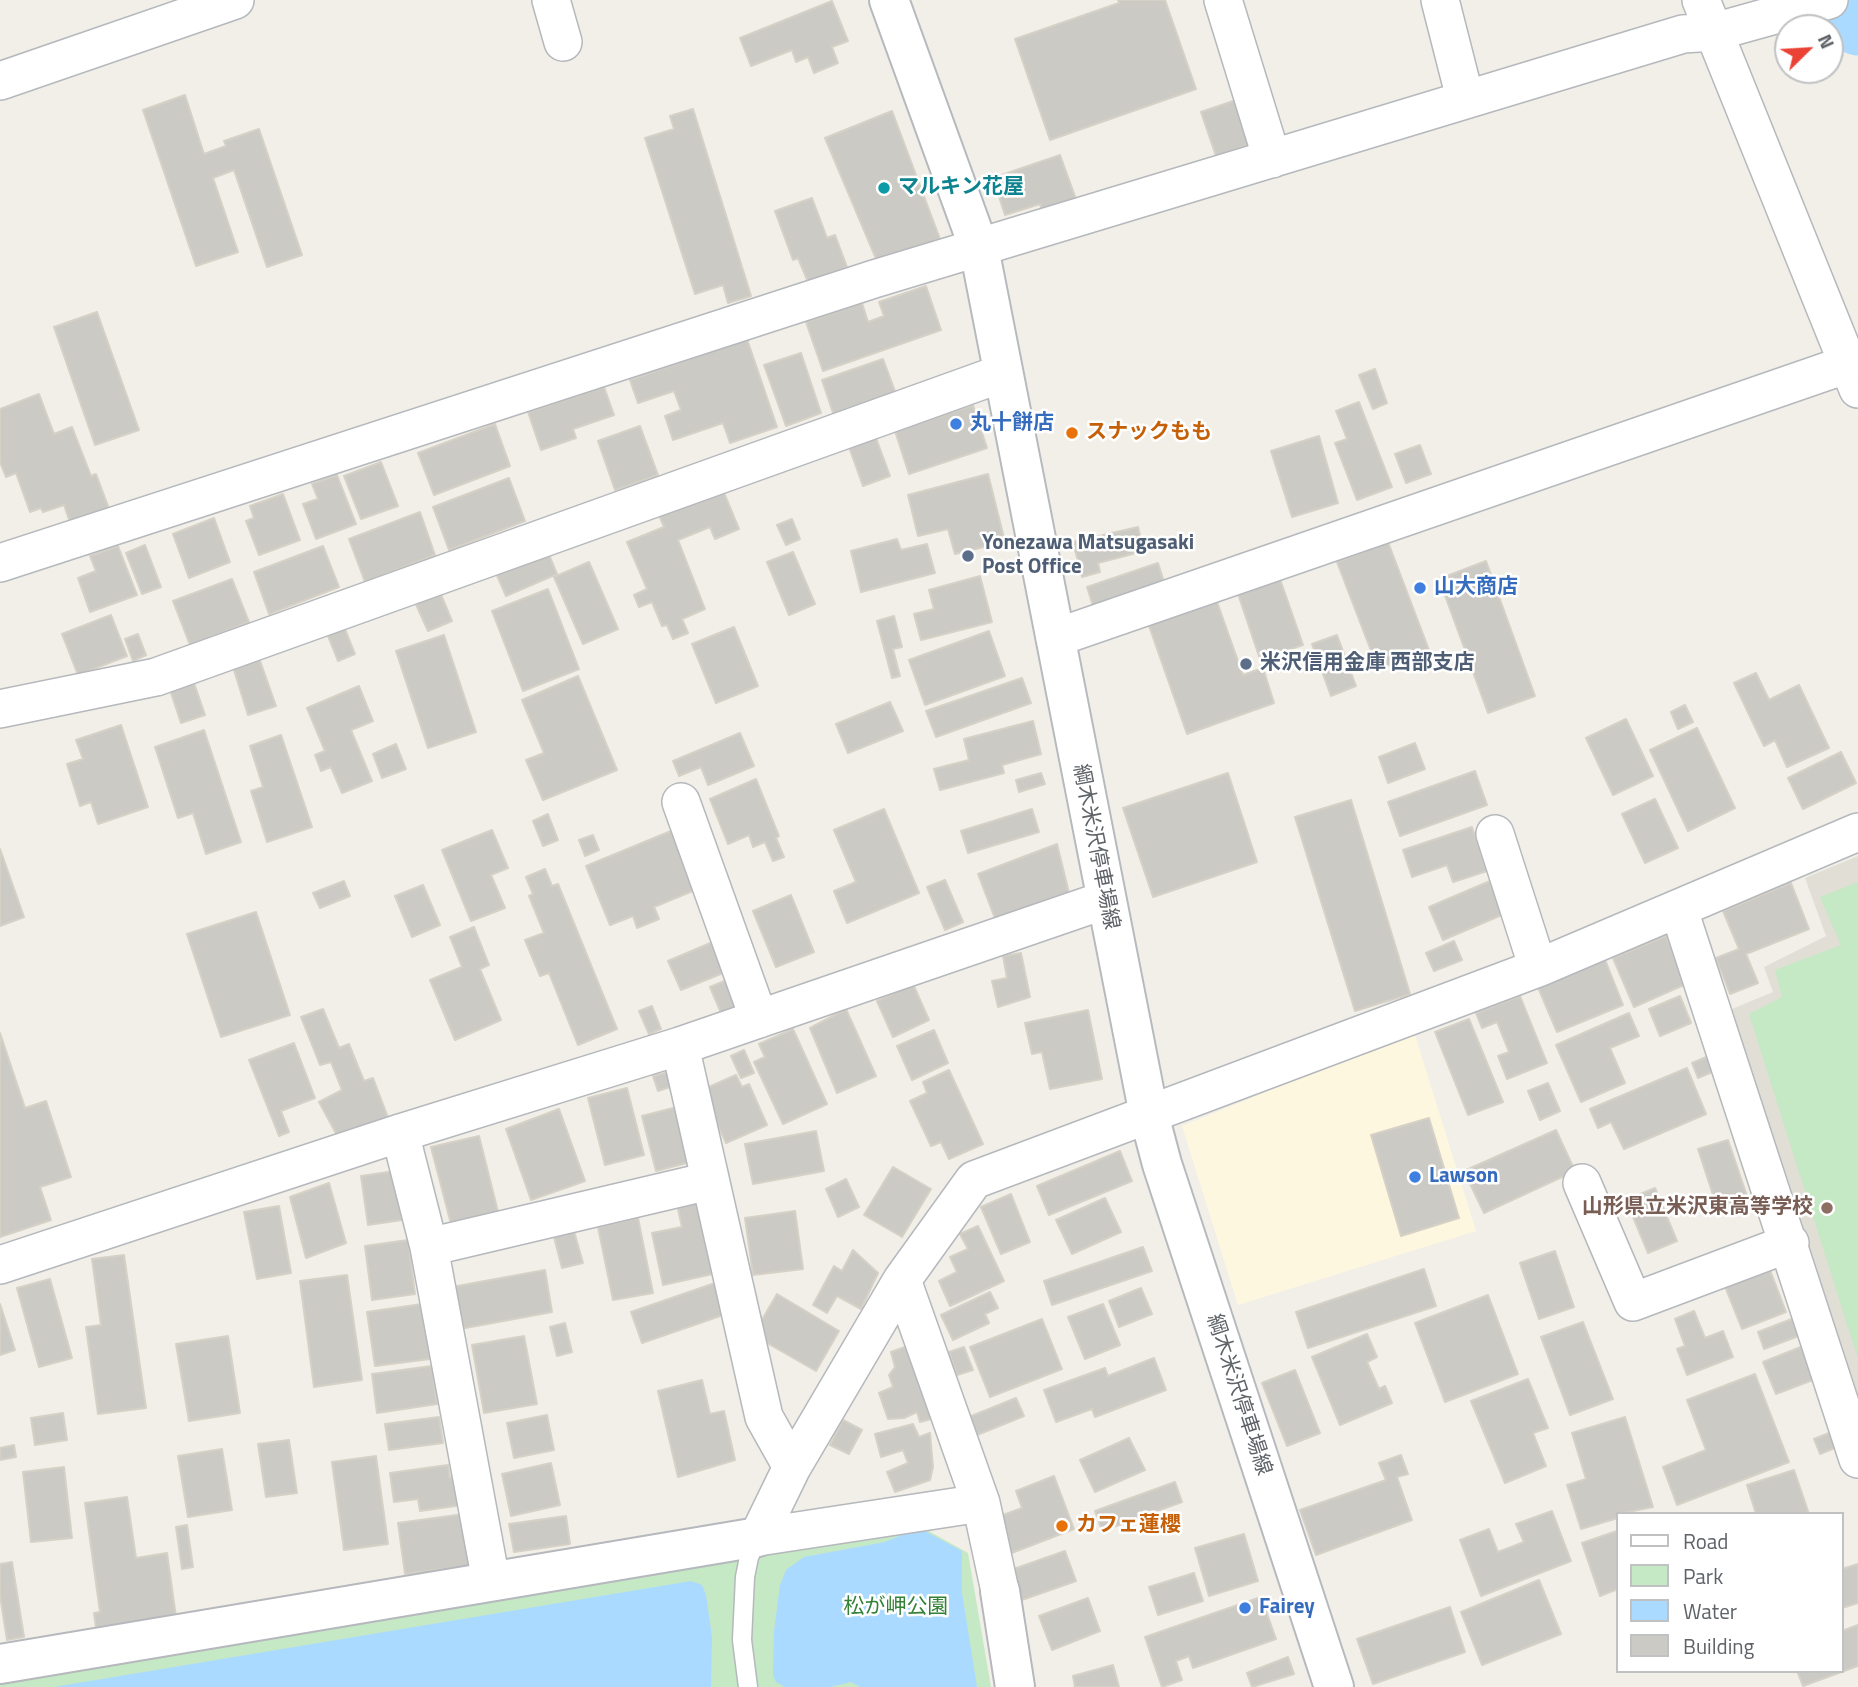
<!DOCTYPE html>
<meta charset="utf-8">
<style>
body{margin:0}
#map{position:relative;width:1858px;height:1687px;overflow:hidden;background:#f1efe8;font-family:"Titillium Web",sans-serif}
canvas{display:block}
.legend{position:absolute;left:1616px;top:1512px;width:228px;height:161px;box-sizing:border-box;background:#fff;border:2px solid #bfc1c3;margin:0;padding:9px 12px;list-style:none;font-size:21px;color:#5f6368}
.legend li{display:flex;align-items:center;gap:14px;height:35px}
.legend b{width:35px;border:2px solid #bfc1c3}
.north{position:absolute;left:1774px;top:14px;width:70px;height:70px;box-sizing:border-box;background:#fff;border:2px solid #bfc1c3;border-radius:50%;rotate:66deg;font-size:19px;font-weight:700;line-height:28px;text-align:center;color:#5f6368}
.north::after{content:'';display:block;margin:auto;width:24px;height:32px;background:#ea4335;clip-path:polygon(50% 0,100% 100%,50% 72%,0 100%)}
</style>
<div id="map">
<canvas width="1858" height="1687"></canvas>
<ul class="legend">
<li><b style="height:9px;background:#fff"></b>Road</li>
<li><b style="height:19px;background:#c5e8c5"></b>Park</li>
<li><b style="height:19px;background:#aadaff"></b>Water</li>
<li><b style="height:19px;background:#cccac5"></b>Building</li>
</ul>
<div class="north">N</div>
</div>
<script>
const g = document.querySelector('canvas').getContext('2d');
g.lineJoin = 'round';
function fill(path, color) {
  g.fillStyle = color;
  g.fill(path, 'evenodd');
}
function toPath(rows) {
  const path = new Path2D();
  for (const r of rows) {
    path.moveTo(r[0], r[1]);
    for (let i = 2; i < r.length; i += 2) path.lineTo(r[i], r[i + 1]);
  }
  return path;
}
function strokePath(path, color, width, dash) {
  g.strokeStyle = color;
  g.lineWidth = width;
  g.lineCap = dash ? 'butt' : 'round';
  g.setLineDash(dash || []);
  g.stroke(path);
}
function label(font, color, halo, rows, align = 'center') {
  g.font = font + ' "Titillium Web","Noto Sans JP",sans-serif';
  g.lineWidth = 5;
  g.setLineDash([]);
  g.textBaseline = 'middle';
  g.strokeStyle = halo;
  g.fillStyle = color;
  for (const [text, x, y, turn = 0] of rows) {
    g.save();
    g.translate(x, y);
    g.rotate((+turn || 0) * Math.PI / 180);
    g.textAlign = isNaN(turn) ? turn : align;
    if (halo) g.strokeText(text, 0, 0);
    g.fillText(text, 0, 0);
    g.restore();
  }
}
const commercial = toPath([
 [1414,1032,1476,1231,1238,1305,1182,1126]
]);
const education = toPath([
 [1858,856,1858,1407,1732,1009,1773,992,1764,967,1826,936,1805,878]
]);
const green = toPath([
 [1858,882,1858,1359,1749,1014,1782,997,1775,970,1841,945,1820,897],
 [918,1525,968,1553,991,1687,0,1687,0,1683]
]);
const water = toPath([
 [919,1528,962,1551,962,1593,977,1687,860,1687,851,1682,830,1687,785,1687,776,1682,773,1675,774,1631,780,1585,786,1570,804,1557,885,1542],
 [691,1581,702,1585,706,1595,712,1637,711,1687,54,1687]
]);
const river = toPath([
 [1837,0,1858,25]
]);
const building = toPath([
 [1118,0,1165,0,1196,89,1050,140,1015,39,1119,3,1118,0],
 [832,1,848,41,832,47,838,63,814,73,808,57,796,62,792,50,751,66,740,38,832,1],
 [185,95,204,154,226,146,224,141,259,129,302,255,267,267,234,170,213,178,238,252,196,266,143,110,185,95],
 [1236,100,1251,144,1216,156,1201,112,1236,100],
 [693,109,751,296,728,303,723,285,695,294,645,138,674,129,670,116,693,109],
 [892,111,940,239,877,261,825,138,892,111],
 [1060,155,1076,199,1042,211,1040,204,1005,215,993,178,1060,155],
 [812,198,827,238,835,235,847,267,808,282,798,258,793,260,775,211,812,198],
 [926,286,941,330,823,371,806,322,862,303,868,322,884,316,879,302,926,286],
 [97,312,139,430,95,445,54,327,97,312],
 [747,339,777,427,730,443,723,423,673,440,665,416,681,410,674,391,638,403,630,380,747,339],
 [801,353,821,413,786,426,764,365,801,353],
 [883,359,896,394,834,416,822,380,883,359],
 [1375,369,1387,403,1373,409,1359,375,1375,369],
 [604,387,614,415,573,429,576,438,541,450,528,412,604,387],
 [39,394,54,434,72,427,91,476,96,474,111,514,72,528,64,505,43,512,41,508,30,512,16,473,6,477,0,462,0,409,39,394],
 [1359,402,1392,487,1357,500,1335,443,1347,439,1336,411,1359,402],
 [973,405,987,448,909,474,895,431,973,405],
 [495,424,510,466,434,495,418,453,495,424],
 [640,426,658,475,615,490,598,441,640,426],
 [1319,436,1338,503,1292,517,1271,451,1319,436],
 [876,438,890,476,863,486,849,447,876,438],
 [1420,445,1431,474,1406,483,1395,454,1420,445],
 [381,462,398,506,361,519,344,476,381,462],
 [988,474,1005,542,955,554,948,529,918,536,908,495,988,474],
 [337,475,356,524,316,539,303,504,318,499,312,484,337,475],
 [509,478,525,521,449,550,433,507,509,478],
 [722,488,739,529,715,539,710,527,678,540,705,609,682,619,688,633,673,639,667,625,662,626,652,602,639,607,634,595,647,589,627,542,664,527,659,515,722,488],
 [283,494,300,540,259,555,246,521,254,518,250,506,283,494],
 [420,512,435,555,365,582,349,539,420,512],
 [214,518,230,562,189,578,173,534,214,518],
 [792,519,800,539,786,545,777,525,792,519],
 [1138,527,1144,551,1098,563,1100,572,1082,577,1073,542,1138,527],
 [897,539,901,550,927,544,935,573,861,592,851,551,897,539],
 [1388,542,1429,650,1378,669,1337,562,1388,542],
 [145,545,161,587,142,594,126,553,145,545],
 [118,546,137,595,90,612,78,578,96,571,90,556,118,546],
 [323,546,339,587,269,614,254,572,323,546],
 [547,550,557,574,506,596,495,571,547,550],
 [793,552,815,604,789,615,767,562,793,552],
 [1486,561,1535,696,1488,713,1439,579,1486,561],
 [589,562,618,629,583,644,554,577,589,562],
 [1158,563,1164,582,1093,606,1087,587,1158,563],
 [980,576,992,622,921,640,914,614,934,609,929,590,980,576],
 [232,579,249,622,190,645,173,601,232,579],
 [1280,579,1303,645,1260,659,1238,594,1280,579],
 [548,589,579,669,523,691,492,611,548,589],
 [439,590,452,621,428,631,414,600,439,590],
 [1216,599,1243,675,1263,668,1274,703,1187,734,1148,623,1216,599],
 [111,615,127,656,78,675,62,634,111,615],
 [894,616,902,647,893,649,900,676,892,678,877,621,894,616],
 [343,624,355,654,338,661,326,631,343,624],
 [734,627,758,686,716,703,692,644,734,627],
 [989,631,1005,676,925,705,909,660,989,631],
 [138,634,146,655,133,661,125,639,138,634],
 [444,635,476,732,428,748,396,651,444,635],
 [1337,635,1356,686,1331,696,1312,644,1337,635],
 [259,658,276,706,248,715,233,667,259,658],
 [1756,673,1769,700,1799,685,1829,748,1787,767,1775,740,1764,746,1734,683,1756,673],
 [578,676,617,770,543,800,526,760,544,753,522,700,578,676],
 [1022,678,1031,703,936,737,926,711,1022,678],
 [193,680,205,715,181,723,169,687,193,680],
 [359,686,373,721,351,730,372,781,342,793,331,767,321,771,315,755,325,751,307,708,359,686],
 [890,702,903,731,848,753,836,724,890,702],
 [1685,705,1693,722,1678,729,1671,712,1685,705],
 [1626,719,1653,776,1613,795,1586,738,1626,719],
 [1033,721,1041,754,1002,765,1004,773,940,790,934,769,969,760,964,739,1033,721],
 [121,725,148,807,98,824,91,802,80,806,67,764,83,759,76,740,121,725],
 [1697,728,1735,808,1688,831,1650,750,1697,728],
 [204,730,241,842,206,854,193,813,178,818,155,747,204,730],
 [740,733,754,766,708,785,701,767,679,776,673,761,740,733],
 [281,735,312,827,267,842,251,791,263,787,250,746,281,735],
 [1415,743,1425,769,1388,783,1379,757,1415,743],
 [396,744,406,769,382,778,373,754,396,744],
 [1841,752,1856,783,1803,809,1788,778,1841,752],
 [1475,771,1487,805,1400,836,1388,802,1475,771],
 [1041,773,1045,784,1019,792,1016,780,1041,773],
 [1228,773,1257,862,1153,897,1123,808,1228,773],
 [756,779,779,836,776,838,784,857,773,861,765,842,753,847,749,835,728,844,710,799,756,779],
 [1655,799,1678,848,1645,863,1622,814,1655,799],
 [1351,800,1410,994,1355,1011,1295,817,1351,800],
 [884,809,919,893,847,923,834,891,856,882,834,830,884,809],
 [1032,809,1039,832,968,853,961,831,1032,809],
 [548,814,558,840,543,846,533,821,548,814],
 [1472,827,1487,871,1453,882,1447,865,1412,877,1403,850,1472,827],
 [492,830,508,868,491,875,505,908,471,921,442,850,492,830],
 [671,831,695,890,654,907,659,919,637,928,633,916,610,925,586,866,671,831],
 [593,835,599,850,585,856,579,840,593,835],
 [1057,844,1069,893,996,921,978,874,1057,844],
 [0,849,24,917,0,926,0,849],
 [545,869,552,886,558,884,617,1029,578,1045,549,973,540,976,525,940,544,933,529,896,533,894,526,877,545,869],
 [945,880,963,922,945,930,927,887,945,880],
 [344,881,350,896,320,908,313,893,344,881],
 [1490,881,1504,914,1443,940,1429,907,1490,881],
 [1791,883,1809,929,1746,954,1758,983,1730,994,1716,958,1739,949,1723,911,1791,883],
 [423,885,440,925,412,937,395,896,423,885],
 [791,895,814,952,776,967,753,911,791,895],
 [256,912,290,1015,221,1037,187,934,256,912],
 [474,927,489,965,480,969,501,1020,455,1040,430,980,462,967,450,937,474,927],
 [1666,936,1686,984,1634,1007,1613,958,1666,936],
 [715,941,728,971,681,990,668,961,715,941],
 [1454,941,1462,960,1434,971,1426,953,1454,941],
 [1021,953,1030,997,998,1007,992,981,1007,978,1003,956,1021,953],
 [1604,957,1623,1005,1557,1032,1537,985,1604,957],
 [734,977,744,1003,721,1013,710,987,734,977],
 [913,984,929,1020,893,1037,877,1001,913,984],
 [1520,996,1547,1063,1507,1079,1498,1056,1509,1052,1497,1022,1482,1028,1476,1013,1520,996],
 [1680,996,1691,1023,1660,1036,1649,1009,1680,996],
 [652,1006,661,1029,649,1034,639,1011,652,1006],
 [323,1009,339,1048,349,1044,364,1081,373,1078,389,1120,339,1139,319,1102,342,1090,331,1062,320,1065,301,1017,323,1009],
 [846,1009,876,1076,837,1093,810,1028,846,1009],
 [1088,1010,1102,1079,1050,1089,1042,1052,1032,1054,1025,1023,1088,1010],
 [1629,1013,1639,1036,1610,1048,1625,1083,1581,1102,1556,1045,1629,1013],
 [1469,1019,1503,1102,1468,1115,1435,1032,1469,1019],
 [793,1029,827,1104,783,1124,754,1062,765,1057,759,1044,793,1029],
 [934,1030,948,1063,912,1080,897,1046,934,1030],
 [0,1033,25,1108,46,1101,71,1177,40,1187,51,1220,0,1237,0,1033],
 [294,1043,315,1098,281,1111,289,1132,279,1136,249,1060,294,1043],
 [744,1050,754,1073,741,1078,731,1056,744,1050],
 [1711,1055,1717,1070,1698,1078,1692,1063,1711,1055],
 [1687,1068,1706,1114,1624,1149,1611,1122,1598,1128,1590,1109,1687,1068],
 [949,1070,983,1144,949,1159,941,1142,931,1146,910,1101,927,1093,923,1082,949,1070],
 [669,1072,673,1086,658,1091,653,1076,669,1072],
 [736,1075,742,1087,749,1084,767,1125,726,1143,702,1090,736,1075],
 [1548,1083,1560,1111,1540,1120,1528,1091,1548,1083],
 [627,1088,644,1155,605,1165,588,1098,627,1088],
 [677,1107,691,1162,656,1171,642,1116,677,1107],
 [559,1109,585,1181,531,1200,506,1129,559,1109],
 [1429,1118,1459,1218,1401,1236,1371,1135,1429,1118],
 [1556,1130,1575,1171,1484,1213,1464,1171,1556,1130],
 [816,1131,824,1171,753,1184,745,1144,816,1131],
 [479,1136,498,1212,451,1224,431,1147,479,1136],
 [1728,1140,1748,1199,1718,1210,1698,1149,1728,1140],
 [1120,1151,1132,1181,1049,1215,1037,1186,1120,1151],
 [893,1167,931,1189,902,1237,864,1215,893,1167],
 [395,1171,402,1220,368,1225,361,1176,395,1171],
 [846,1179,859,1207,838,1217,826,1189,846,1179],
 [329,1183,346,1243,306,1258,290,1197,329,1183],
 [1655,1188,1677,1241,1648,1253,1626,1200,1655,1188],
 [1011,1194,1030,1242,1001,1254,981,1207,1011,1194],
 [701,1195,717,1273,663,1285,652,1233,682,1227,676,1200,701,1195],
 [1105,1198,1121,1232,1072,1254,1056,1220,1105,1198],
 [279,1206,291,1273,257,1279,244,1212,279,1206],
 [795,1211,803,1269,753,1275,745,1218,795,1211],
 [638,1218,653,1293,613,1300,598,1227,638,1218],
 [978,1226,1004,1281,950,1306,939,1281,957,1272,950,1257,968,1249,960,1234,978,1226],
 [574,1231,583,1263,562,1268,554,1237,574,1231],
 [408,1240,415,1294,372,1300,365,1246,408,1240],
 [1143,1247,1152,1271,1052,1305,1044,1281,1143,1247],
 [853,1250,878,1273,861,1309,837,1296,827,1313,813,1305,834,1266,842,1271,853,1250],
 [1555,1251,1574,1307,1539,1319,1520,1263,1555,1251],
 [124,1255,146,1408,98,1414,86,1327,101,1325,92,1259,124,1255],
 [1765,1257,1786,1312,1742,1329,1720,1274,1765,1257],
 [1424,1269,1436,1306,1308,1348,1296,1312,1424,1269],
 [545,1270,552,1312,460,1329,452,1287,545,1270],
 [347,1275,362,1380,314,1387,300,1281,347,1275],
 [50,1279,72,1358,39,1367,17,1288,50,1279],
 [715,1283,726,1314,642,1343,631,1312,715,1283],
 [1141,1288,1152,1314,1119,1327,1109,1301,1141,1288],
 [990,1292,998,1308,985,1314,989,1323,953,1340,941,1315,990,1292],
 [777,1294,839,1331,816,1371,753,1335,777,1294],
 [1488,1295,1518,1374,1445,1402,1415,1323,1488,1295],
 [0,1304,15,1350,0,1355,0,1304],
 [422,1304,430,1359,375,1366,367,1312,422,1304],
 [1103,1304,1120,1345,1085,1359,1068,1317,1103,1304],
 [1694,1311,1705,1338,1723,1331,1733,1357,1687,1375,1677,1349,1685,1346,1675,1319,1694,1311],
 [1797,1317,1804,1334,1764,1349,1758,1332,1797,1317],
 [1042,1319,1062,1369,990,1397,970,1347,1042,1319],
 [1583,1322,1613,1399,1570,1415,1541,1337,1583,1322],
 [565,1323,572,1352,557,1356,550,1327,565,1323],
 [1367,1334,1377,1357,1367,1362,1379,1389,1385,1386,1392,1403,1340,1425,1312,1357,1367,1334],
 [228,1336,240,1413,189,1421,176,1344,228,1336],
 [524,1336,537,1404,484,1413,472,1345,524,1336],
 [916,1343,935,1418,920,1422,917,1412,904,1418,888,1419,879,1393,893,1387,889,1375,895,1367,891,1352,916,1343],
 [1806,1345,1818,1378,1776,1394,1763,1362,1806,1345],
 [964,1347,973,1370,957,1375,949,1352,964,1347],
 [1154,1358,1166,1390,1095,1417,1092,1409,1056,1422,1044,1390,1105,1368,1108,1376,1154,1358],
 [432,1366,437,1404,377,1413,372,1374,432,1366],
 [1295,1370,1320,1433,1287,1446,1262,1383,1295,1370],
 [1755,1374,1789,1462,1677,1505,1663,1467,1706,1450,1687,1400,1755,1374],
 [1528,1379,1548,1428,1533,1433,1546,1466,1505,1483,1471,1401,1528,1379],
 [702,1380,710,1414,724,1411,735,1460,678,1477,658,1391,702,1380],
 [1016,1398,1024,1416,977,1435,969,1417,1016,1398],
 [63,1413,67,1440,35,1445,31,1418,63,1413],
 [547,1415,554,1450,514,1458,507,1423,547,1415],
 [439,1417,443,1443,389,1450,385,1424,439,1417],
 [1625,1417,1653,1507,1618,1514,1618,1518,1581,1529,1567,1485,1586,1479,1572,1433,1625,1417],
 [843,1420,862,1430,849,1454,830,1445,843,1420],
 [913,1424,919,1437,930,1433,933,1467,930,1480,895,1492,887,1472,908,1463,903,1450,881,1457,875,1434,913,1424],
 [1834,1431,1840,1446,1820,1454,1814,1439,1834,1431],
 [1129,1438,1145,1470,1095,1492,1080,1460,1129,1438],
 [289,1440,297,1493,266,1497,258,1444,289,1440],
 [14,1445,16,1457,0,1460,0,1448,14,1445],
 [222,1449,232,1510,188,1517,178,1456,222,1449],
 [1401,1455,1408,1474,1397,1477,1412,1520,1316,1555,1300,1510,1386,1480,1379,1463,1401,1455],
 [376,1456,388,1544,344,1550,332,1462,376,1456],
 [551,1463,560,1505,511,1516,502,1474,551,1463],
 [448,1465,450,1478,458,1477,462,1505,420,1511,418,1499,394,1502,390,1473,448,1465],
 [64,1467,72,1538,31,1542,23,1472,64,1467],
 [1794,1470,1809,1514,1756,1514,1747,1485,1794,1470],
 [1054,1476,1074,1529,1009,1554,995,1518,1022,1508,1016,1491,1054,1476],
 [1175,1482,1182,1502,1102,1531,1095,1511,1175,1482],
 [127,1497,136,1558,167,1553,176,1617,96,1628,94,1613,100,1612,85,1503,127,1497],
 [1552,1511,1571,1561,1481,1596,1460,1540,1489,1529,1498,1552,1524,1542,1516,1524,1552,1511],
 [464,1514,471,1565,405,1574,398,1523,464,1514],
 [566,1516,570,1544,514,1552,509,1524,566,1516],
 [187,1525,193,1567,182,1569,176,1527,187,1525],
 [1617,1531,1618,1589,1600,1596,1582,1543,1617,1531],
 [1244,1534,1258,1581,1209,1596,1195,1548,1244,1534],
 [1065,1551,1076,1581,1019,1601,1008,1571,1065,1551],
 [12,1562,24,1637,7,1640,0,1595,0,1564,12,1562],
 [1858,1564,1858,1603,1842,1608,1842,1569,1858,1564],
 [1194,1573,1203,1601,1158,1615,1149,1587,1194,1573],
 [1539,1580,1561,1634,1482,1665,1461,1612,1539,1580],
 [1261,1597,1276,1639,1193,1668,1189,1656,1176,1661,1182,1680,1162,1687,1145,1637,1261,1597],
 [1088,1598,1100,1631,1052,1650,1039,1616,1088,1598],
 [1450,1607,1465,1652,1373,1684,1357,1639,1450,1607],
 [1858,1625,1858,1666,1803,1686,1797,1671,1842,1671,1842,1631,1858,1625],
 [1288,1657,1294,1674,1252,1687,1247,1673,1288,1657],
 [1113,1665,1119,1687,1075,1687,1073,1676,1113,1665]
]);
const service = toPath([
 [748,1687,742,1640,745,1577,749,1557,758,1537]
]);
const minor = toPath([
 [551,0,563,42],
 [1223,0,1272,159],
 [1440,0,1465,98],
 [1701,0,1858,389],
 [0,81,235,0],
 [0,563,874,279,1683,34,1714,32,1829,0],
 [1055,638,1848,364],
 [0,709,156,677,1003,373],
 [681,802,759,1019],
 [1495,834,1538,968],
 [1679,910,1858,1459],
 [680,1046,764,1417,792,1467],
 [400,1133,429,1247,491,1581],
 [1582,1183,1633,1302,1790,1243],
 [429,1247,709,1181],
 [0,1265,400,1133,680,1046,1105,900],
 [902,1280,981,1503],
 [758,1537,792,1467,902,1280,974,1180,1538,968,1858,832],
 [758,1537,981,1503,1000,1591]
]);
const tertiary = toPath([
 [1000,1591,1015,1687],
 [0,1664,758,1537]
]);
const secondary = toPath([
 [889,0,979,248,1149,1115,1162,1164,1334,1687]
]);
const markers = [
 [884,188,7,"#0f9aa8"],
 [956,424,7,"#3f7fe0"],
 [1072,433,7,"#e8710a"],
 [968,556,7,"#5c6f8a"],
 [1420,588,7,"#3f7fe0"],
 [1246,664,7,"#5c6f8a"],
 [1415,1177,7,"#3f7fe0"],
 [1827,1208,7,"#8d6e63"],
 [1062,1526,7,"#e8710a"],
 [1245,1608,7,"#3f7fe0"]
];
const cultureNames = [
 ["マルキン花屋",898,188]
];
const shopNames = [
 ["丸十餅店",970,424],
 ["山大商店",1434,588],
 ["Lawson",1429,1177],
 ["Fairey",1259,1608]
];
const foodNames = [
 ["スナックもも",1086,433],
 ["カフェ蓮櫻",1076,1526]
];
const serviceNames = [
 ["Yonezawa Matsugasaki",982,544],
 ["Post Office",982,568],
 ["米沢信用金庫 西部支店",1260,664]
];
const streetNames = [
 ["綱木米沢停車場線",1095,847,79],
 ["綱木米沢停車場線",1238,1395,72]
];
const educationNames = [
 ["山形県立米沢東高等学校",1813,1208]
];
const parkNames = [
 ["松が岬公園",896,1608]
];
fill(commercial, '#fef7e0');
fill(education, '#e1ded6');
fill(green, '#c5e8c5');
fill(water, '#aadaff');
strokePath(river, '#aadaff', 61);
fill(building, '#cccac5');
strokePath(building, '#d6d1c6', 2);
strokePath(service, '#b5b8bc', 21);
strokePath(minor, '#b5b8bc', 40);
strokePath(tertiary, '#b5b8bc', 42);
strokePath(secondary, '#b6babf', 42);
strokePath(service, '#fff', 18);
strokePath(minor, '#fff', 37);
strokePath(tertiary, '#fff', 38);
strokePath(secondary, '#fff', 38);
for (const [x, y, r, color] of markers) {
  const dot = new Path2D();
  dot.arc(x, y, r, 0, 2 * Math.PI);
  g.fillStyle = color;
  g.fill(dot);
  strokePath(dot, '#fff', 2.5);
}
label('bold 21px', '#0d838f', '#fff', cultureNames, 'left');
label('bold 21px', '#366cbe', '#fff', shopNames, 'left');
label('bold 21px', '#c56008', '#fff', foodNames, 'left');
label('bold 21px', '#4e5e75', '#fff', serviceNames, 'left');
label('21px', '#5f6368', '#fff', streetNames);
label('bold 21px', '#785e54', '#fff', educationNames, 'right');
label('21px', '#348238', '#fff', parkNames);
</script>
